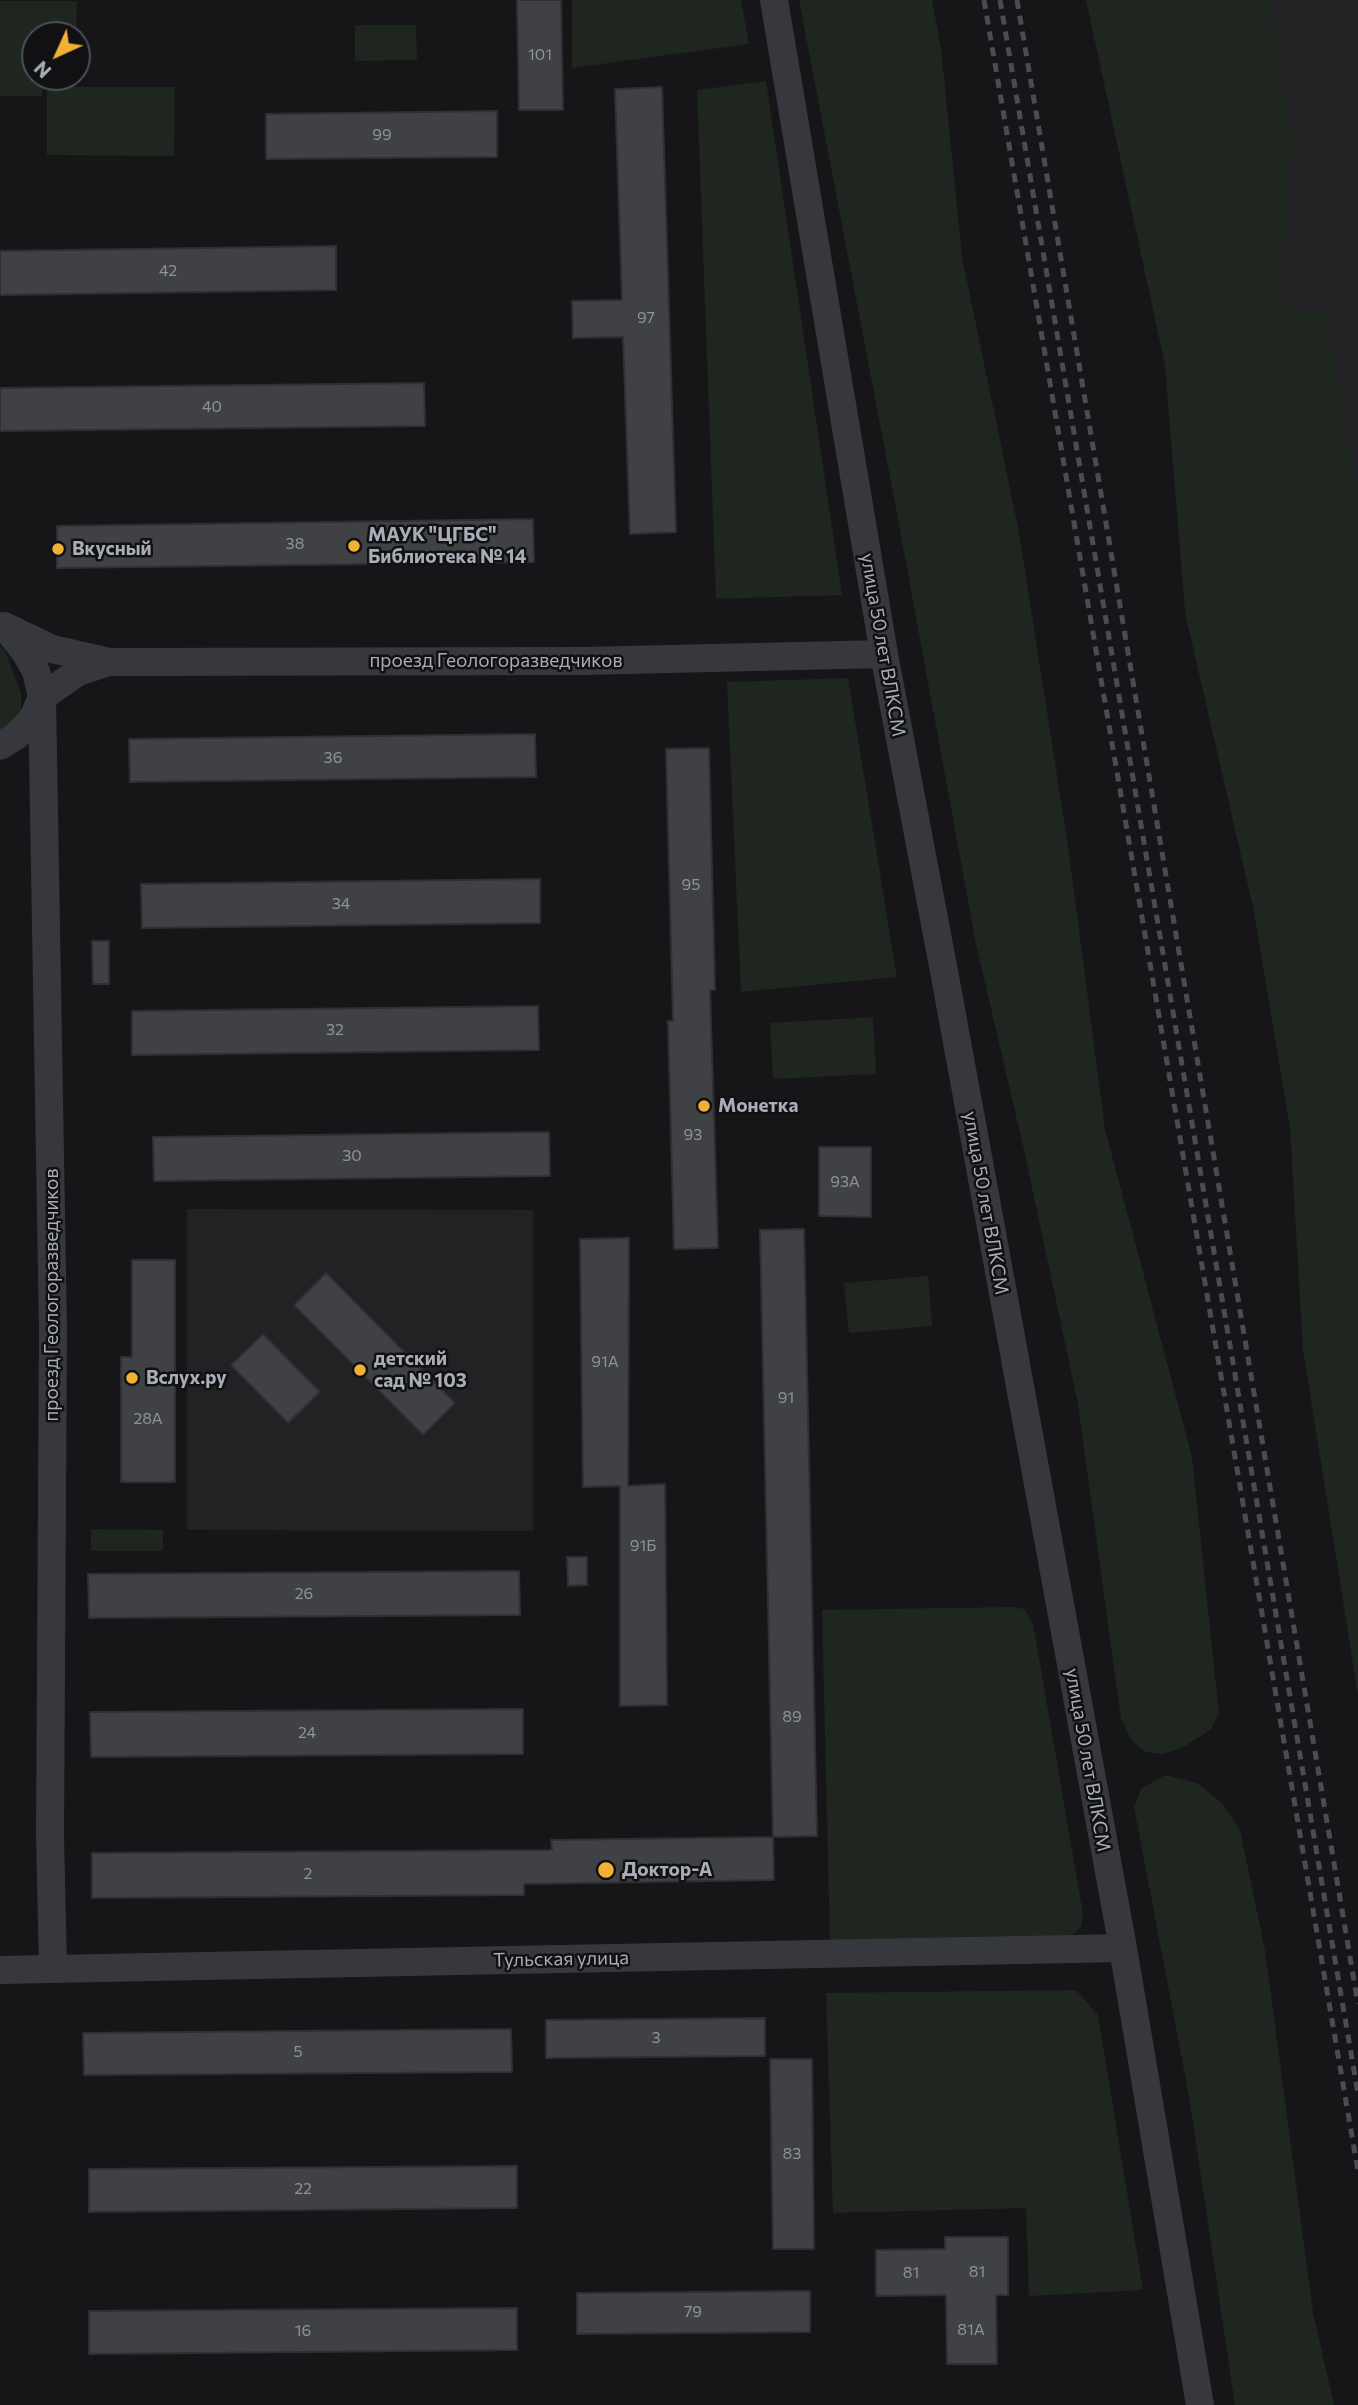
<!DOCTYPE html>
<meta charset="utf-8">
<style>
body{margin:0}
#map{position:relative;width:1358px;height:2405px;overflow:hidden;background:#161618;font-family:Commissioner,sans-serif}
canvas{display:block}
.north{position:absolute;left:21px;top:21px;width:70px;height:70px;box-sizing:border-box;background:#111113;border:2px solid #4d4f55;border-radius:50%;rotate:225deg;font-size:19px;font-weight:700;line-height:28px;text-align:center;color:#a8adb8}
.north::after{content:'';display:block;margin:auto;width:24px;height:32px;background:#f2b134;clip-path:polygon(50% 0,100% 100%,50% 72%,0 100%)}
</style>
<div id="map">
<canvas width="1358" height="2405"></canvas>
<div class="north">N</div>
</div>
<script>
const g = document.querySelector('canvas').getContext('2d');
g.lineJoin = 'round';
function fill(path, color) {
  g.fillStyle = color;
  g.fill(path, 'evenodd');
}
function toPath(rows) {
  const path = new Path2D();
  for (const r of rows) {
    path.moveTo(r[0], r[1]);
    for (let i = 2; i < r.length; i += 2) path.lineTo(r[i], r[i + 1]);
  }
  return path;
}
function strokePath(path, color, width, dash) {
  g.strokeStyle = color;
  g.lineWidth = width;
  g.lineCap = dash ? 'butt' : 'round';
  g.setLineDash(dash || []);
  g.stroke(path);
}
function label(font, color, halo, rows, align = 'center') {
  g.font = font + ' Commissioner,sans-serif';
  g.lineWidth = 5;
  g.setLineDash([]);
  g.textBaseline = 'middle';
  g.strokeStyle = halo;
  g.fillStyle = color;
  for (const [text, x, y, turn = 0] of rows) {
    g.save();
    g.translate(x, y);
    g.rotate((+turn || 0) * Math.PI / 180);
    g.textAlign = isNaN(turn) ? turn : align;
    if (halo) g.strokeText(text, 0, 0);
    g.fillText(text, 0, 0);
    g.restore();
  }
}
const built = toPath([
 [1202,0,1358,0,1358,890],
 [187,1209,533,1210,533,1531,187,1530]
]);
const green = toPath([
 [572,0,741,0,749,44,572,68],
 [799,0,932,0,941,48,962,257,1019,532,1069,853,1105,1129,1192,1457,1219,1714,1211,1729,1182,1748,1162,1754,1146,1752,1132,1741,1121,1719,1078,1404,1024,1150,976,944,895,503],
 [1086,0,1271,0,1292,136,1280,306,1327,315,1358,496,1358,1695,1303,1350,1290,1128,1253,907,1185,613,1165,365],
 [0,1,77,1,76,35,35,35,35,77,76,77,76,81,42,81,42,96,0,96],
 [355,25,416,25,417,60,355,61],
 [766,81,842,595,716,599,697,90],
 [47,87,175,87,174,156,47,155],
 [0,646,5,651,21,693,21,711,0,734],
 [848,678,897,977,741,992,727,682],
 [873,1017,876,1074,773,1079,770,1023],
 [928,1276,932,1326,849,1333,844,1283],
 [91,1529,163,1530,163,1551,91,1551],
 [1013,1607,1024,1609,1033,1623,1083,1914,1081,1927,1071,1936,830,1944,822,1610],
 [1165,1775,1197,1783,1223,1804,1240,1830,1265,1950,1313,2312,1334,2405,1235,2405,1189,2096,1134,1807,1141,1789],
 [1076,1990,1098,2015,1143,2290,1029,2296,1026,2208,833,2213,826,1993]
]);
const building = toPath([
 [517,0,561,0,563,110,519,110,517,0],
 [662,87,676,532,630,534,623,337,573,338,572,301,622,300,615,89,662,87],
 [497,111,497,157,266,159,266,114,497,111],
 [336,246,336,290,0,295,0,251,336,246],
 [424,383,425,426,0,431,0,388,424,383],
 [533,519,534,562,57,568,57,526,533,519],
 [535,734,536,777,130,782,129,739,535,734],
 [709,748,715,990,710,990,718,1248,674,1249,668,1021,673,1021,666,749,709,748],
 [540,879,540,923,142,928,141,884,540,879],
 [92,941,109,941,109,984,93,984,92,941],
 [538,1006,539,1050,132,1055,132,1011,538,1006],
 [549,1132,550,1176,154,1181,153,1137,549,1132],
 [819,1147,871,1147,871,1217,819,1216,819,1147],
 [804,1229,817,1836,773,1837,774,1880,524,1884,524,1895,92,1898,92,1853,552,1850,551,1840,773,1837,760,1230,804,1229],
 [629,1238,628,1486,665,1484,667,1705,620,1706,620,1486,583,1487,580,1239,629,1238],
 [132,1260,175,1260,175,1482,121,1482,121,1357,132,1357,132,1260],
 [326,1273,455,1403,423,1435,294,1305,326,1273],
 [263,1334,320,1392,288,1423,231,1365,263,1334],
 [567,1557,587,1557,587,1585,568,1586,567,1557],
 [519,1571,520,1615,89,1618,88,1574,519,1571],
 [523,1709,523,1754,91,1757,90,1712,523,1709],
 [765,2018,765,2056,546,2058,546,2020,765,2018],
 [511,2029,512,2072,84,2075,83,2033,511,2029],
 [770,2059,812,2059,814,2249,773,2249,770,2059],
 [517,2166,517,2208,89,2212,89,2169,517,2166],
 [945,2237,1008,2237,1008,2295,996,2295,997,2364,947,2364,946,2295,876,2296,876,2250,945,2249,945,2237],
 [810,2291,810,2332,577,2334,577,2293,810,2291],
 [517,2308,517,2350,89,2354,89,2311,517,2308]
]);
const minor = toPath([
 [774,0,884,654,946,982,1123,1948,1200,2405],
 [4,626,52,649,109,662,583,661,884,654],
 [0,746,16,736,33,718,42,697,36,671,25,652,7,629],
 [53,1969,50,1835,53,1330,42,697,78,672,109,662],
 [0,1970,1123,1948]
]);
const rail = toPath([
 [984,0,1358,2171],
 [1000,0,1358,2094],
 [1017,0,1358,2004]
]);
const markers = [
 [354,546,7,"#f2b134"],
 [58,549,7,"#f2b134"],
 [704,1106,7,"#f2b134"],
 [360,1370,7,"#f2b134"],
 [132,1378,7,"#f2b134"],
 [606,1870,9,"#f2b134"]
];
const numberNames = [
 ["101",540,55],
 ["99",382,135],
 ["42",168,271],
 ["97",646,318],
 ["40",212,407],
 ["38",295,544],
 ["36",333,758],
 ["95",691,885],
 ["34",341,904],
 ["32",335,1030],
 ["93",693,1135],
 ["30",352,1156],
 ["93А",845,1182],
 ["91А",605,1362],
 ["91",786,1398],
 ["28А",148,1419],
 ["91Б",643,1546],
 ["26",304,1594],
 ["89",792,1717],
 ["24",307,1733],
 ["2",308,1874],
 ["3",656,2038],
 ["5",298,2052],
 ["83",792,2154],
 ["22",303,2189],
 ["81",977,2272],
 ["81",911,2273],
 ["79",693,2312],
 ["81А",971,2330],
 ["16",303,2331]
];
const poiNames = [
 ["МАУК \"ЦГБС\"",368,535],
 ["Библиотека № 14",368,557],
 ["Вкусный",72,549],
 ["Монетка",718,1106],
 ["детский",374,1359],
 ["сад № 103",374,1381],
 ["Вслух.ру",146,1378],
 ["Доктор-А",622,1870]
];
const streetNames = [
 ["улица 50 лет ВЛКСМ",883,645,80],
 ["проезд Геологоразведчиков",496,661],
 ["улица 50 лет ВЛКСМ",986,1203,80],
 ["проезд Геологоразведчиков",52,1295,-90],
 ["улица 50 лет ВЛКСМ",1088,1760,80],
 ["Тульская улица",561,1959,-1]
];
fill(built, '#222225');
fill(green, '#1e261f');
fill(building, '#404145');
strokePath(building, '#303034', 2);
strokePath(minor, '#37383d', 28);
strokePath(rail, '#4a4c52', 5, [9, 7]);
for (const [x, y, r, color] of markers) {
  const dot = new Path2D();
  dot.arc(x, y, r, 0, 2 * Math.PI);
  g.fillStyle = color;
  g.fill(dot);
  strokePath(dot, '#111113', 2.5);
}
label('16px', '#8e929b', null, numberNames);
label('bold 19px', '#a8adb8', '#111113', poiNames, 'left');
label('19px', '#a8adb8', '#111113', streetNames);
</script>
